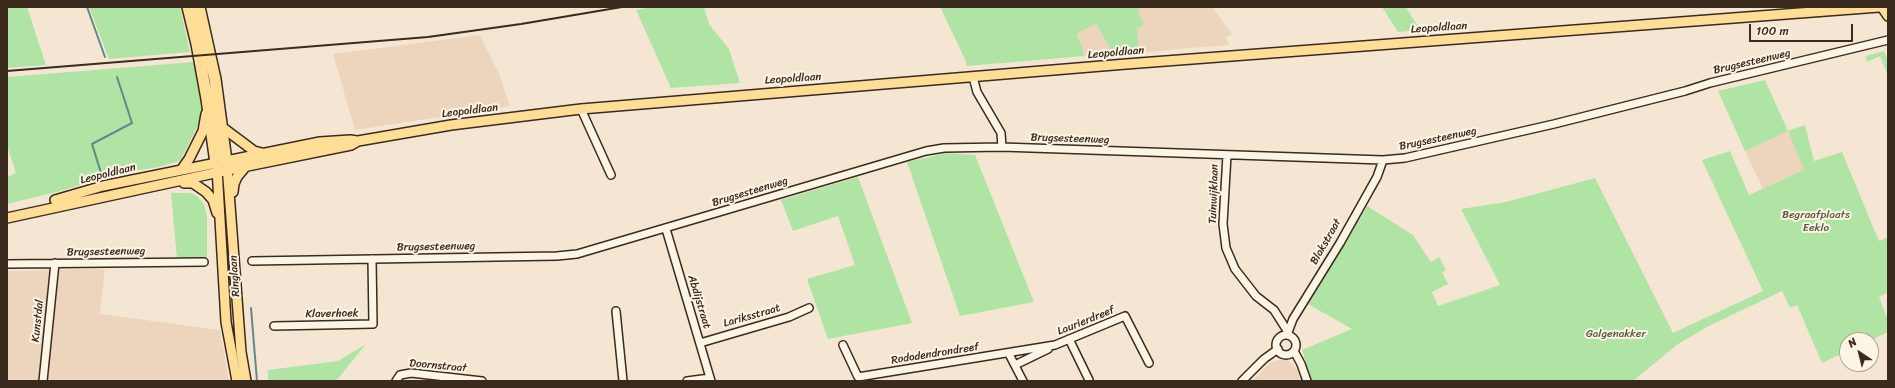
<!DOCTYPE html>
<style>
body{margin:0}
#map{position:relative;width:1895px;height:388px;overflow:hidden;background:#f5e6d3;font-family:Sriracha,sans-serif}
canvas{display:block}
.frame{position:absolute;inset:0;border:8px solid #3b2a1e;pointer-events:none}
.north{position:absolute;left:1839px;top:332px;width:40px;height:40px;box-sizing:border-box;background:#fcf5e5;border:1px solid #afa495;border-radius:50%;rotate:325deg;font-size:11px;font-weight:700;line-height:16px;text-align:center;color:#3b2a1e}
.north::after{content:'';display:block;margin:auto;width:14px;height:18px;background:#3b2a1e;clip-path:polygon(50% 0,100% 100%,50% 72%,0 100%)}
.scale{position:absolute;left:1749px;top:24px;width:104px;height:18px;box-sizing:border-box;border:2px solid #3b2a1e;border-top:0;padding-left:5px;font-size:12px;line-height:14px;white-space:nowrap;color:#3b2a1e;-webkit-text-stroke:3px #fcf5e5;paint-order:stroke}
</style>
<div id="map">
<canvas width="1895" height="388"></canvas>
<div class="frame"></div>
<div class="north">N</div>
<div class="scale">100 m</div>
</div>
<script>
const g = document.querySelector('canvas').getContext('2d');
g.lineJoin = 'round';
function fill(path, color) {
  g.fillStyle = color;
  g.fill(path, 'evenodd');
}
function toPath(rows) {
  const path = new Path2D();
  for (const r of rows) {
    if (r.length === 3) {
      path.moveTo(r[0] + r[2], r[1]);
      path.arc(r[0], r[1], r[2], 0, 2 * Math.PI);
      continue;
    }
    path.moveTo(r[0], r[1]);
    for (let i = 2; i < r.length; i += 2) path.lineTo(r[i], r[i + 1]);
  }
  return path;
}
function strokePath(path, color, width, dash) {
  g.strokeStyle = color;
  g.lineWidth = width;
  g.lineCap = dash ? 'butt' : 'round';
  g.setLineDash(dash || []);
  g.stroke(path);
}
function label(font, color, halo, rows, align = 'center') {
  g.font = font + ' Sriracha,sans-serif';
  g.lineWidth = 4;
  g.setLineDash([]);
  g.textBaseline = 'middle';
  g.strokeStyle = halo;
  g.fillStyle = color;
  for (const [text, x, y, turn = 0] of rows) {
    g.save();
    g.translate(x, y);
    g.rotate((+turn || 0) * Math.PI / 180);
    g.textAlign = isNaN(turn) ? turn : align;
    if (halo) g.strokeText(text, 0, 0);
    g.fillText(text, 0, 0);
    g.restore();
  }
}
const built = toPath([
 [1061,7,1212,7,1232,34,1225,38,1230,45,1188,48,1114,56,1084,56,1082,46],
 [480,35,499,74,510,106,355,130,333,54],
 [1788,131,1805,170,1763,189,1745,151],
 [105,269,100,314,220,330,229,381,7,381,7,271],
 [1278,360,1287,360,1292,364,1297,369,1301,381,1253,381,1270,363]
]);
const green = toPath([
 [7,7,27,7,46,65,7,68],
 [89,7,180,7,190,52,109,59],
 [653,7,704,7,709,24,729,49,740,83,671,88,636,10],
 [940,7,1138,7,1139,15,1144,24,1137,29,1139,54,1114,56,1096,23,1076,34,1082,46,1084,56,967,66,964,57],
 [1382,7,1406,7,1420,30,1398,32],
 [1884,51,1888,61,1888,76,1880,56,1867,62,1866,56],
 [194,62,203,113,198,125,180,161,159,167,120,173,64,190,7,204,7,177,16,173,7,146,7,77],
 [1765,80,1788,131,1805,125,1814,161,1842,152,1879,241,1888,237,1888,292,1879,297,1888,320,1888,332,1871,340,1847,340,1847,351,1822,363,1797,305,1790,308,1782,291,1709,326,1678,344,1633,381,1312,381,1302,350,1352,329,1308,304,1367,206,1413,235,1431,262,1439,257,1446,270,1442,272,1448,284,1432,292,1438,306,1500,285,1461,209,1506,202,1595,178,1673,333,1763,291,1702,160,1730,151,1749,195,1804,170,1788,131,1745,151,1718,91],
 [947,153,975,155,1034,302,960,316,907,162],
 [858,177,912,323,828,339,807,279,855,265,838,216,793,231,781,200],
 [171,193,191,193,197,196,204,204,207,216,207,257,177,258],
 [366,344,336,381,268,381,268,370,338,361]
]);
const stream = toPath([
 [87,7,105,57],
 [102,176,92,144,132,123,117,77],
 [251,308,257,381]
]);
const minor = toPath([
 [973,77,977,92,1001,133,1002,147],
 [581,109,611,175],
 [1227,155,1223,224,1226,248,1235,269,1256,296,1274,310,1288,332],
 [666,229,711,381],
 [252,261,557,256,577,254,926,151,944,148,1002,147,1383,160,1405,158,1554,124,1685,91,1710,83,1888,40],
 [7,264,204,262],
 [616,311,623,381],
 [274,326,373,324,372,259],
 [1287,335,1293,319,1340,243,1377,177,1383,160],
 [1286,345,10],
 [1069,339,1089,380],
 [700,343,789,317,809,308],
 [843,345,858,377,1055,345,1125,316,1149,363],
 [1294,351,1301,364,1307,381],
 [1009,354,1023,381],
 [1015,365,1048,349],
 [43,381,55,263],
 [396,381,400,375,411,373,482,381],
 [687,381,710,378],
 [1242,381,1264,359,1278,349]
]);
const major = toPath([
 [1882,7,1888,16],
 [222,127,254,151,262,153],
 [227,165,241,352,246,381],
 [217,168,226,322,237,381],
 [182,169,189,159,203,131,206,114],
 [184,183,193,183,206,192,213,200,217,213],
 [233,192,234,184,237,177,246,166],
 [55,200,103,186,320,142,350,140,357,141],
 [7,218,233,169,351,145,358,141,451,125,581,109,1126,64,1879,7]
]);
const highway = toPath([
 [188,7,197,44,207,99,216,163],
 [199,7,215,79,226,161]
]);
const rail = toPath([
 [7,71,428,37,521,24,622,7]
]);
const streetNames = [
 ["Leopoldlaan",1439,28,-4],
 ["Leopoldlaan",1116,53,-5],
 ["Brugsesteenweg",1752,62,-13],
 ["Leopoldlaan",793,79,-4],
 ["Leopoldlaan",470,111,-7],
 ["Brugsesteenweg",1070,139,2],
 ["Brugsesteenweg",1438,139,-12],
 ["Leopoldlaan",108,174,-14],
 ["Brugsesteenweg",750,192,-17],
 ["Tuinwijklaan",1214,194,-88],
 ["Blakstraat",1326,242,-60],
 ["Brugsesteenweg",436,247,-1],
 ["Brugsesteenweg",106,252,-1],
 ["Ringlaan",235,276,-94],
 ["Abdijstraat",699,302,73],
 ["Klaverhoek",332,314,-1],
 ["Lariksstraat",752,316,-16],
 ["Kunstdal",38,321,-84],
 ["Laurierdreef",1086,321,-22],
 ["Rododendrondreef",935,354,-9],
 ["Doornstraat",438,366,5]
];
const parkNames = [
 ["Begraafplaats",1816,215],
 ["Eeklo",1816,228],
 ["Galgenakker",1616,334]
];
fill(built, '#edd4bd');
fill(green, '#b0e4a5');
strokePath(stream, '#60898c', 2);
strokePath(minor, '#3b2a1e', 10);
strokePath(major, '#3b2a1e', 12);
strokePath(highway, '#3b2a1e', 14);
strokePath(minor, '#fcf5e5', 7);
strokePath(major, '#fede96', 9);
strokePath(highway, '#fede96', 11);
strokePath(rail, '#3b2a1e', 2);
label('11px', '#3b2a1e', '#fcf5e5', streetNames);
label('11px', '#585840', '#fcf5e5', parkNames);
</script>
